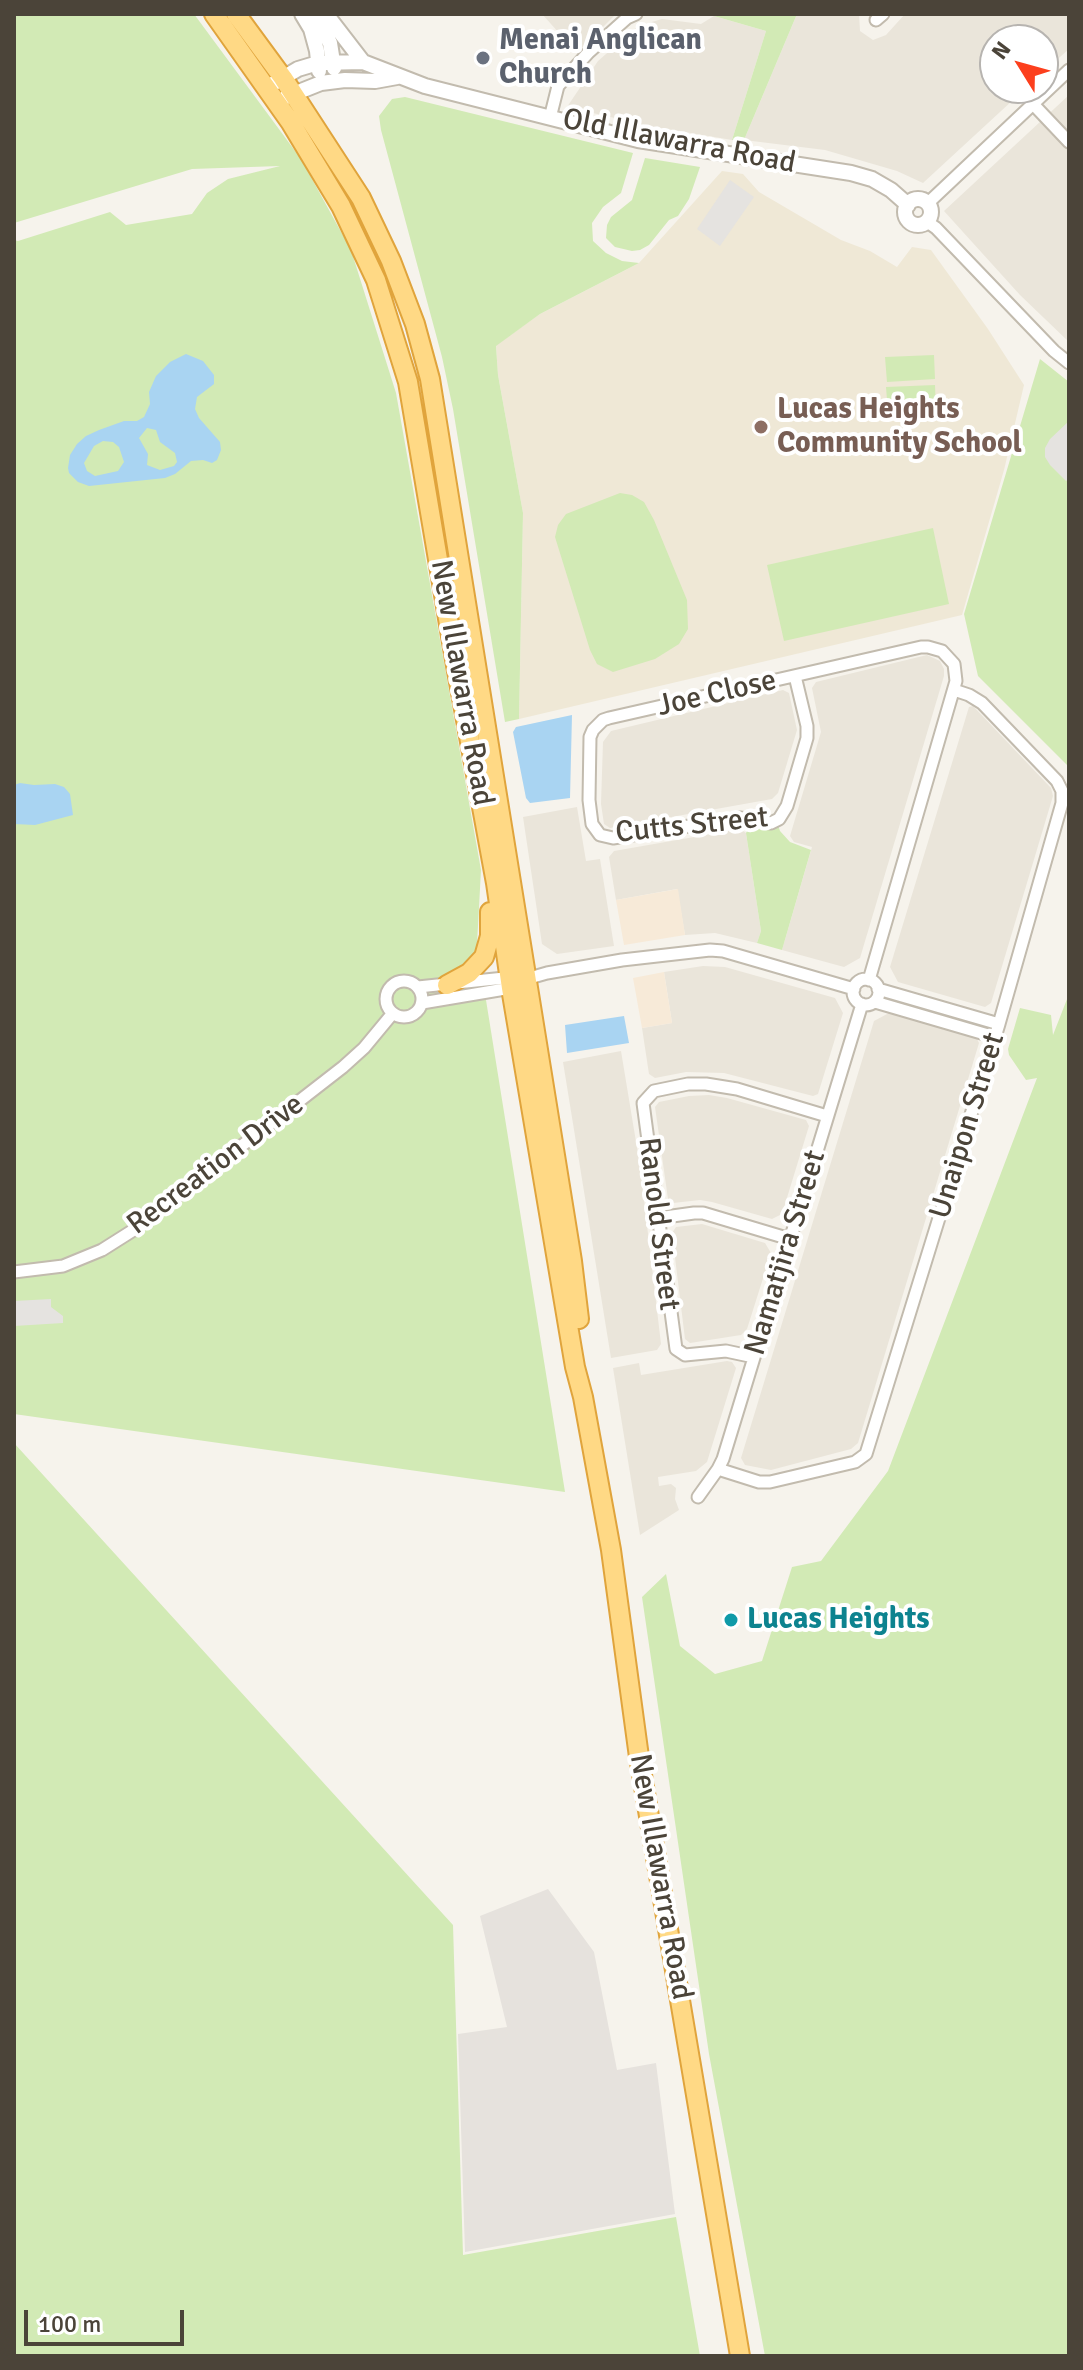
<!DOCTYPE html>
<style>
body{margin:0}
#map{position:relative;width:1083px;height:2370px;overflow:hidden;background:#f6f3ec;font-family:Signika,sans-serif}
canvas{display:block}
.frame{position:absolute;inset:0;border:16px solid #4b4439;pointer-events:none}
.north{position:absolute;left:979px;top:24px;width:80px;height:80px;box-sizing:border-box;background:#fff;border:2px solid #b7b4b0;border-radius:50%;rotate:307deg;font-size:22px;font-weight:700;line-height:32px;text-align:center;color:#4b4439}
.north::after{content:'';display:block;margin:auto;width:28px;height:36px;background:#fc3f1d;clip-path:polygon(50% 0,100% 100%,50% 72%,0 100%)}
.scale{position:absolute;left:24px;top:2310px;width:160px;height:36px;box-sizing:border-box;border:4px solid #4b4439;border-top:0;padding-left:10px;font-size:24px;line-height:28px;white-space:nowrap;color:#4b4439;-webkit-text-stroke:6px #fff;paint-order:stroke}
</style>
<div id="map">
<canvas width="1083" height="2370"></canvas>
<div class="frame"></div>
<div class="north">N</div>
<div class="scale">100 m</div>
</div>
<script>
const g = document.querySelector('canvas').getContext('2d');
g.lineJoin = 'round';
function fill(path, color) {
  g.fillStyle = color;
  g.fill(path, 'evenodd');
}
function toPath(rows) {
  const path = new Path2D();
  for (const r of rows) {
    if (r.length === 3) {
      path.moveTo(r[0] + r[2], r[1]);
      path.arc(r[0], r[1], r[2], 0, 2 * Math.PI);
      continue;
    }
    path.moveTo(r[0], r[1]);
    for (let i = 2; i < r.length; i += 2) path.lineTo(r[i], r[i + 1]);
  }
  return path;
}
function strokePath(path, color, width, dash) {
  g.strokeStyle = color;
  g.lineWidth = width;
  g.lineCap = dash ? 'butt' : 'round';
  g.setLineDash(dash || []);
  g.stroke(path);
}
function label(font, color, halo, rows, align = 'center') {
  g.font = font + ' Signika,sans-serif';
  g.lineWidth = 8;
  g.setLineDash([]);
  g.textBaseline = 'middle';
  g.strokeStyle = halo;
  g.fillStyle = color;
  for (const [text, x, y, turn = 0] of rows) {
    g.save();
    g.translate(x, y);
    g.rotate((+turn || 0) * Math.PI / 180);
    g.textAlign = isNaN(turn) ? turn : align;
    if (halo) g.strokeText(text, 0, 0);
    g.fillText(text, 0, 0);
    g.restore();
  }
}
const residential = toPath([
 [542,14,616,14,577,53],
 [797,14,859,14,860,31,873,40,886,35,905,14,1069,14,1069,49,1043,72,1043,40,995,40,995,88,1026,88,923,183,897,171,825,150,744,140],
 [714,16,766,31,732,140,649,126,567,107,598,61,638,26,662,19,701,24],
 [1069,95,1069,342,1020,295,944,211],
 [927,655,940,661,944,669,944,676,860,958,844,967,782,950,812,847,794,842,790,836,821,732,812,688,816,682],
 [783,690,789,693,797,730,778,793,772,799,610,828,604,824,601,804,603,742,611,731],
 [973,706,1051,788,1053,796,991,1003,985,1007,898,982,890,967,969,707],
 [577,807,586,861,600,859,614,946,557,954,542,944,523,817],
 [740,829,746,833,761,931,757,943,715,933,685,935,677,889,616,900,609,857,614,851],
 [703,966,725,967,835,998,843,1013,818,1094,813,1096,724,1073,686,1072,655,1078,649,1074,642,1028,672,1023,664,972],
 [889,1013,976,1037,979,1043,858,1443,851,1449,771,1470,745,1465,741,1458,874,1021],
 [621,1051,640,1166,661,1344,657,1350,611,1358,563,1062],
 [709,1095,727,1098,806,1120,809,1126,782,1214,772,1219,712,1202,700,1200,673,1203,668,1199,655,1107,659,1102,689,1096],
 [702,1224,765,1243,771,1253,747,1329,741,1335,690,1343,685,1339,672,1233,676,1227],
 [727,1361,732,1362,736,1368,707,1462,696,1471,658,1477,659,1486,671,1484,676,1488,675,1499,679,1510,640,1535,613,1368,639,1363,641,1375]
]);
const commercial = toPath([
 [678,889,685,935,624,945,616,900],
 [664,972,672,1023,642,1028,633,978]
]);
const industrial = toPath([
 [548,1889,594,1952,617,2070,656,2063,675,2214,465,2252,458,2034,507,2027,480,1916]
]);
const education = toPath([
 [722,171,743,174,759,192,841,240,870,251,897,267,912,247,931,250,988,329,1024,385,1004,470,962,615,519,719,523,513,498,375,496,345,540,314,639,263]
]);
const green = toPath([
 [14,14,194,14,301,159,351,250,396,393,481,870,477,944,565,1492,14,1414,14,240,18,241,110,212,126,225,192,214,207,193,228,179,280,166,192,169,14,223],
 [714,14,797,14,744,140,732,140,766,31,714,16],
 [405,97,633,153,621,193,603,207,592,223,593,241,606,253,622,261,639,263,540,314,496,346,498,375,523,513,519,719,505,722,453,409,442,357,381,130,379,116,392,99],
 [645,158,700,167,689,199,678,216,669,220,649,245,640,250,632,251,615,247,606,238,607,225,611,217,632,200],
 [934,355,935,379,887,382,885,357],
 [1040,359,1069,382,1069,767,978,676,964,614],
 [935,385,936,410,888,412,886,387],
 [620,493,632,495,644,502,654,520,687,600,688,629,679,644,655,659,613,672,597,664,590,650,555,537,558,525,566,514],
 [933,528,949,604,784,641,767,565],
 [751,824,778,825,780,831,790,842,811,850,782,950,757,943,761,931,746,833],
 [1069,994,1069,2356,765,2356,709,2054,642,1597,666,1574,680,1646,715,1674,762,1661,792,1567,821,1561,888,1471,1037,1078,1026,1080,1009,1055,1008,1049,1020,1008,1051,1015,1053,1035],
 [14,1443,453,1925,463,2255,676,2217,700,2356,14,2356]
]);
const parking = toPath([
 [730,180,754,197,720,246,697,229],
 [1069,421,1069,479,1066,481,1050,465,1045,457,1045,448,1050,439],
 [51,1299,51,1307,63,1316,63,1323,14,1326,14,1301]
]);
const water = toPath([
 [186,354,203,361,214,375,214,384,197,397,195,409,199,418,220,442,221,450,217,460,212,463,203,460,191,461,175,474,165,478,89,486,78,482,69,473,68,468,70,455,77,444,86,436,99,430,124,421,137,421,144,417,150,404,149,392,156,376,170,362],
 [147,428,156,430,160,442,175,453,177,462,174,466,160,470,147,465,148,454,139,438],
 [103,441,113,442,119,447,124,462,118,471,95,476,87,471,84,463,94,446],
 [572,715,570,798,530,803,526,798,513,732,516,727],
 [20,783,34,785,55,784,64,787,70,794,73,815,35,825,14,824,14,785],
 [624,1016,629,1043,567,1053,565,1025]
]);
const minor = toPath([
 [876,20,883,14],
 [1033,104,1069,142],
 [550,118,558,86,588,53,627,18,636,14],
 [928,203,1069,70],
 [926,221,936,228,1054,351,1069,363],
 [795,676,807,726,807,738,787,806,779,819,771,823,740,818,613,838,600,835,592,824,589,800,590,737,593,730,603,720,609,718,921,647,928,647,942,651,954,664,956,681,869,980],
 [866,992,13],
 [404,999,18],
 [418,987,514,977],
 [878,989,999,1024],
 [875,1002,995,1037],
 [422,1003,511,988,526,979,547,973,622,960,710,950,723,951,854,989],
 [658,1218,694,1213,703,1213,790,1239],
 [14,1272,63,1266,102,1250,132,1231,343,1067,364,1048,393,1013],
 [754,1357,726,1351,685,1355,676,1349,643,1103,654,1091,688,1084,706,1084,737,1089,827,1116],
 [718,1469,759,1482,770,1482,855,1462,866,1454,999,1024,1062,803,1062,791,1057,781,982,703,969,695,954,690],
 [698,1497,718,1469,723,1459,862,1004]
]);
const tertiary = toPath([
 [302,14,311,29,317,51,319,71],
 [315,14,330,43,334,68],
 [326,14,363,62],
 [266,88,298,69,318,63,363,62,425,86,638,140,851,173,872,179,891,190,908,205],
 [286,97,321,83,345,80,375,81,397,77],
 [918,212,13]
]);
const trunk = toPath([
 [214,14,291,123,341,206,376,280,408,382,456,666,496,883,511,988,575,1367,583,1397,611,1550,639,1757,740,2356],
 [236,14,283,78,361,198,391,261,415,324,430,379,572,1261,579,1319],
 [447,985,469,973,484,957,490,936,490,912]
]);
const markers = [
 [483,58,8,"#6b7280"],
 [761,427,8,"#8d6e63"],
 [731,1620,8,"#0f9aa8"]
];
const worshipNames = [
 ["Menai Anglican",499,41],
 ["Church",499,75]
];
const streetNames = [
 ["Old Illawarra Road",679,142,11],
 ["New Illawarra Road",461,683,80],
 ["Joe Close",717,694,-13],
 ["Cutts Street",692,826,-6],
 ["Unaipon Street",968,1126,-73],
 ["Recreation Drive",216,1165,-37],
 ["Ranold Street",658,1224,83],
 ["Namatjira Street",786,1253,-73],
 ["New Illawarra Road",660,1877,80]
];
const educationNames = [
 ["Lucas Heights",777,410],
 ["Community School",777,444]
];
const cultureNames = [
 ["Lucas Heights",747,1620]
];
fill(residential, '#eae5da');
fill(commercial, '#f7ead8');
fill(industrial, '#e6e2dd');
fill(education, '#efe8d6');
fill(green, '#d2eab5');
fill(parking, '#e5e3e0');
fill(water, '#a9d4f2');
strokePath(minor, '#c2bbae', 15);
strokePath(tertiary, '#c2bbae', 18);
strokePath(trunk, '#e0a43c', 22);
strokePath(minor, '#fff', 11);
strokePath(tertiary, '#fff', 14);
strokePath(trunk, '#ffd985', 18);
for (const [x, y, r, color] of markers) {
  const dot = new Path2D();
  dot.arc(x, y, r, 0, 2 * Math.PI);
  g.fillStyle = color;
  g.fill(dot);
  strokePath(dot, '#fff', 3);
}
label('bold 30px', '#5b616d', '#fff', worshipNames, 'left');
label('30px', '#4b4439', '#fff', streetNames);
label('bold 30px', '#785e54', '#fff', educationNames, 'left');
label('bold 30px', '#0d838f', '#fff', cultureNames, 'left');
</script>
